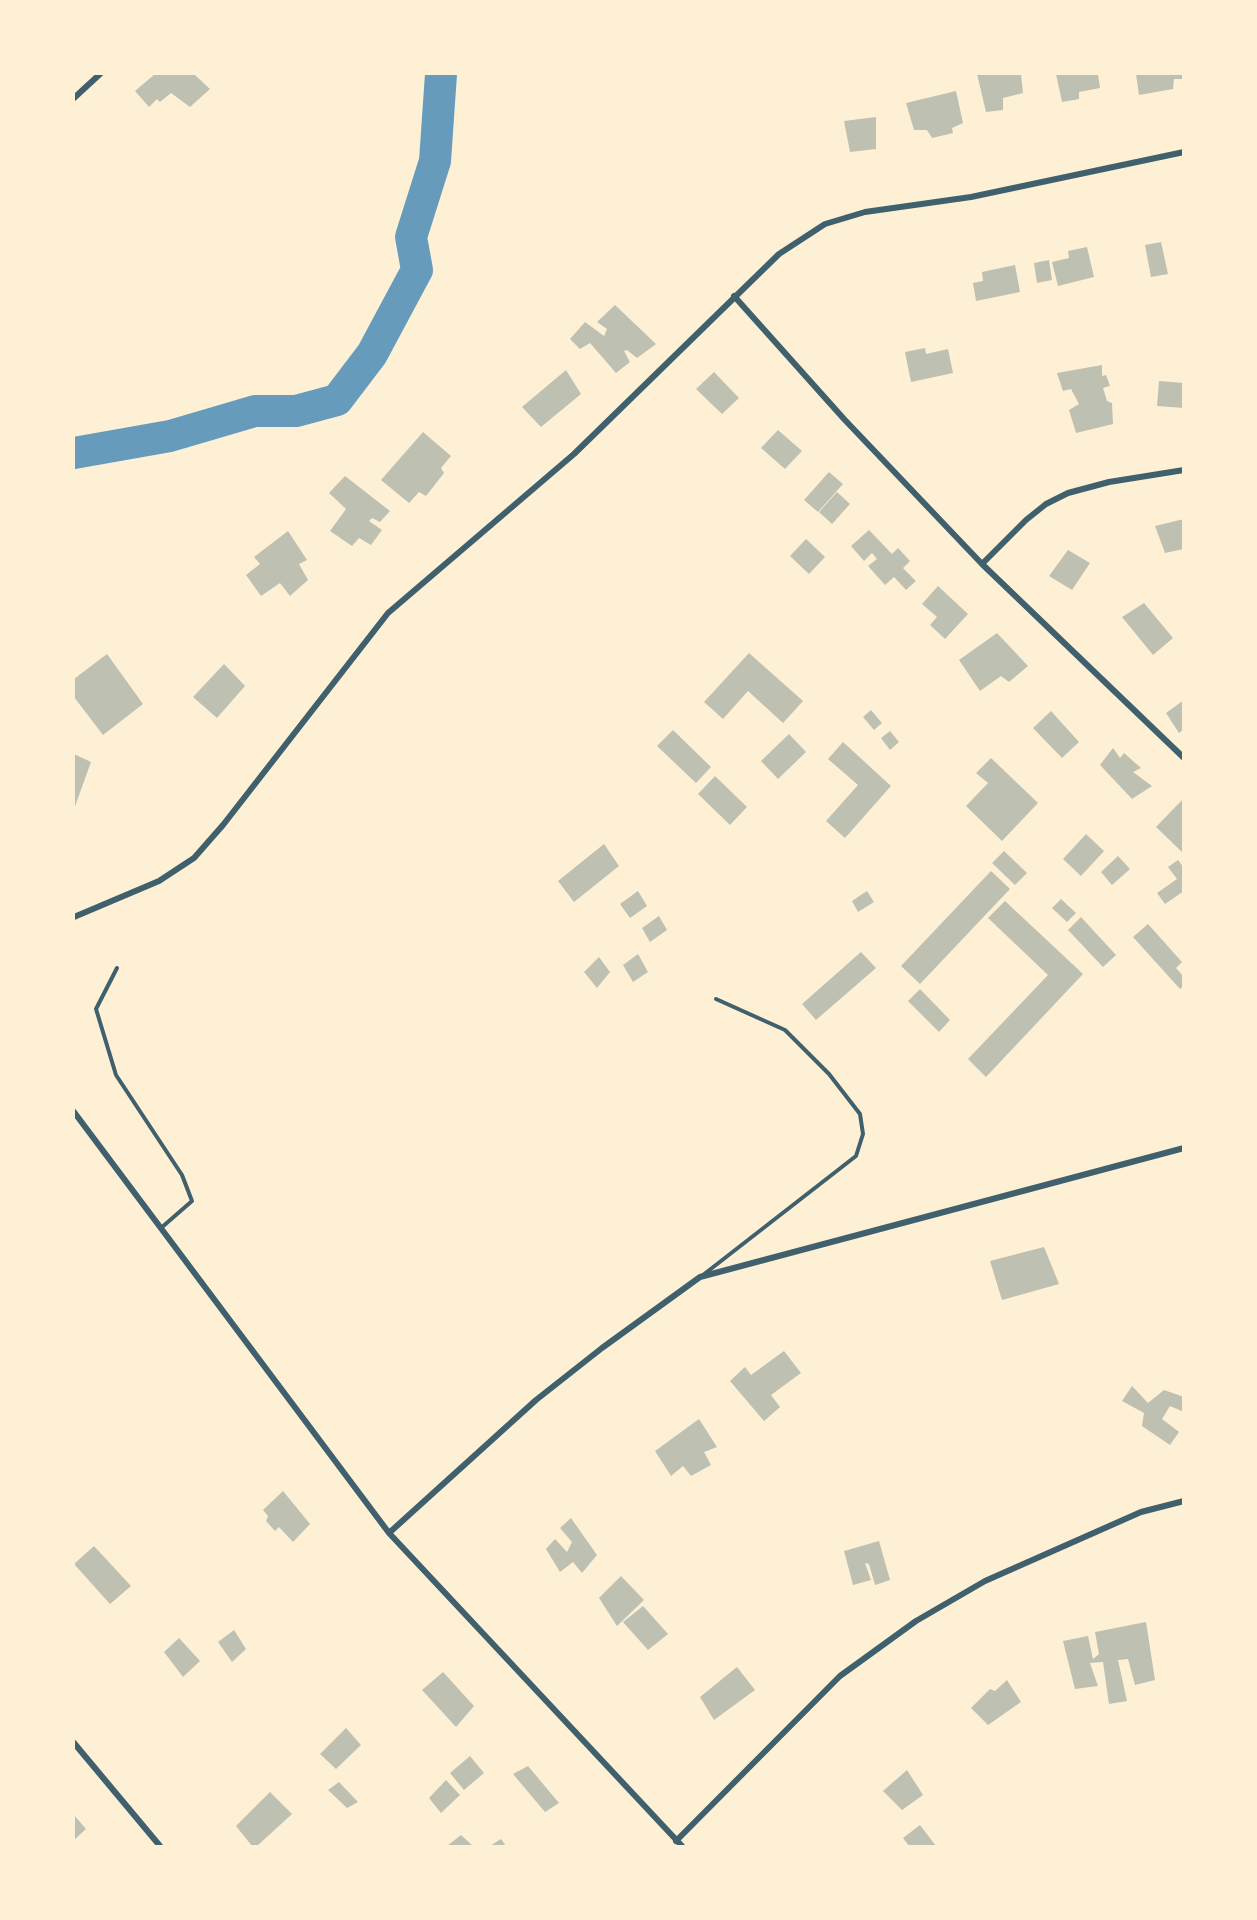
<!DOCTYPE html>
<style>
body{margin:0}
#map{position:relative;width:1257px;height:1920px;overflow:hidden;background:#fdf0d5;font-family:Inter,sans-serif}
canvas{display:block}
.frame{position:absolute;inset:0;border:75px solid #fdf0d5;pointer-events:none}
</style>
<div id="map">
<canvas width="1257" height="1920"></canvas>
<div class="frame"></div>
</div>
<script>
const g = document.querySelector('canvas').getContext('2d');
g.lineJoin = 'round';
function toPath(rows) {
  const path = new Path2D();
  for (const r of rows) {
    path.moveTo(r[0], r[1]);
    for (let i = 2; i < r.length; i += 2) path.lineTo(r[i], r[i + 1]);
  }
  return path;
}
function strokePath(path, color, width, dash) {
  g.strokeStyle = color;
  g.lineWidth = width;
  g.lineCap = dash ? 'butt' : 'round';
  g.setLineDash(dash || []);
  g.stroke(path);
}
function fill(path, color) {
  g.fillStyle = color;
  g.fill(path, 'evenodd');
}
const river = toPath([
 [74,453,170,436,255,411,296,411,337,400,372,354,417,270,411,237,435,161,441,74]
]);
const building = toPath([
 [155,74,194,74,210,89,190,107,171,93,160,102,157,99,149,107,135,91],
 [977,74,1021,74,1023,93,1003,98,1003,110,986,112],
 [1056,74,1098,74,1100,88,1079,92,1079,99,1062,102],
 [1136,74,1184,74,1184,79,1174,79,1173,89,1139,95],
 [956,91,963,123,952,128,953,133,932,138,927,130,914,130,906,103],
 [876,117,876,149,850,152,844,121],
 [1161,242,1168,274,1151,277,1145,245],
 [1087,247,1094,277,1058,286,1052,262,1069,258,1068,251],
 [1049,260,1052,280,1037,283,1034,263],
 [1015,265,1020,292,976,301,973,283,983,281,982,272],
 [615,305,656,344,637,358,627,350,624,351,630,362,616,373,590,343,580,349,570,339,585,322,604,336,607,329,597,322],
 [925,348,926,354,948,349,953,373,911,382,905,352],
 [1102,365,1102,376,1106,375,1110,386,1103,388,1107,401,1112,403,1113,424,1076,433,1069,410,1079,404,1071,389,1063,391,1057,373],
 [566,370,581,394,541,427,522,407],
 [714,372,739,398,722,414,696,389],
 [1159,381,1184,383,1184,408,1157,406],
 [778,430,802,451,785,469,761,448],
 [423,432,451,456,441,468,444,473,426,496,419,492,409,503,381,480],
 [829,472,843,484,818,512,804,500],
 [345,476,390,511,380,522,372,518,369,521,382,530,371,545,359,538,352,546,330,531,346,509,329,493],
 [837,492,850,504,832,524,819,512],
 [1184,519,1184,549,1165,553,1155,526],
 [869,530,892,554,898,548,910,561,903,568,916,581,906,590,894,577,885,585,868,566,877,559,872,553,864,561,851,546],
 [288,531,307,560,299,564,308,580,290,596,280,583,261,596,246,575,260,564,254,557],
 [806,539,825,557,809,574,790,556],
 [1068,550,1090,563,1072,590,1049,576],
 [938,586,968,614,945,639,930,625,937,617,922,604],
 [1144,603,1173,638,1153,655,1122,617],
 [997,633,1028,666,1009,682,1001,676,980,691,959,660],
 [749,653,803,701,783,723,748,691,723,719,704,702],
 [107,654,143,704,103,735,74,697,74,679],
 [224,664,245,686,217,718,193,697],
 [1184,700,1184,729,1179,733,1166,713],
 [871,710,882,723,874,730,863,717],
 [1051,711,1079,742,1062,758,1033,728],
 [673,730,711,767,696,783,657,746],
 [890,731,899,742,890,750,881,738],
 [789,734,806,752,778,779,761,761],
 [843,742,891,786,845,838,826,821,858,785,828,759],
 [1113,748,1120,758,1124,753,1141,768,1133,772,1152,786,1132,799,1100,765],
 [74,754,91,762,74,809],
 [991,758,1038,803,1002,841,966,806,988,783,976,773],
 [715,776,747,807,730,825,698,794],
 [1184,798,1184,854,1156,827],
 [1086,834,1104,851,1081,876,1063,859],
 [604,844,619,866,574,902,558,881],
 [1004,851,1027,873,1015,885,992,863],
 [1118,856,1130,869,1112,885,1101,872],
 [1178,860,1184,868,1184,891,1165,904,1157,893,1177,879,1168,867],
 [991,871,1010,889,920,984,901,966],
 [638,891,647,906,630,918,620,904],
 [867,891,874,902,858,912,852,901],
 [1061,899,1076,913,1067,922,1052,908],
 [1005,901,1083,974,986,1077,968,1059,1048,975,988,918],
 [659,916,667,930,650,942,642,928],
 [1081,917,1116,955,1103,967,1068,930],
 [1148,924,1182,962,1176,968,1184,977,1184,986,1180,989,1133,937],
 [861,952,876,968,816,1020,802,1004],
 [638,954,648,972,633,982,623,965],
 [599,957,610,972,597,988,584,972],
 [920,989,950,1020,939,1032,908,1001],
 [1044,1247,1059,1284,1002,1300,990,1261],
 [784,1351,801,1373,771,1395,780,1407,764,1421,730,1381,745,1367,751,1375],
 [1132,1386,1148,1403,1164,1390,1184,1397,1184,1412,1170,1406,1162,1419,1179,1432,1170,1445,1142,1426,1144,1413,1122,1401],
 [699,1419,717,1447,704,1452,711,1465,691,1476,683,1466,671,1476,655,1451],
 [283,1491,310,1524,293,1542,279,1527,275,1531,266,1521,268,1516,263,1510],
 [571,1518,597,1555,582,1573,573,1562,560,1572,546,1549,555,1539,567,1552,572,1542,560,1528],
 [879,1541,890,1580,875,1585,869,1564,865,1563,871,1580,853,1585,844,1551],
 [94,1546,131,1586,110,1604,74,1564],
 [621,1576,644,1600,617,1626,599,1598],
 [643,1606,668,1634,648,1650,623,1622],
 [1146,1622,1155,1680,1135,1685,1128,1659,1118,1660,1127,1701,1109,1704,1103,1662,1090,1663,1098,1686,1075,1689,1063,1641,1088,1636,1093,1659,1099,1654,1095,1632],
 [234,1630,246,1649,232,1662,218,1642],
 [179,1638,200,1661,183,1677,164,1652],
 [737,1667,755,1690,714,1720,700,1697],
 [443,1672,474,1706,456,1727,422,1690],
 [1007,1680,1021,1702,988,1725,971,1708,990,1689,995,1691],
 [346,1728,361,1745,336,1769,320,1754],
 [470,1756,484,1773,464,1790,450,1773],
 [528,1766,559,1803,545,1812,513,1774],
 [907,1770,923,1795,902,1810,883,1791],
 [446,1780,460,1795,441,1813,429,1798],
 [339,1782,358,1802,347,1808,328,1790],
 [270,1792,292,1814,257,1846,252,1846,236,1826],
 [74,1815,86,1829,74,1840],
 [920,1825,936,1846,909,1846,903,1838],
 [461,1835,473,1846,447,1846],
 [501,1839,506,1846,490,1846]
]);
const service = toPath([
 [117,968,96,1009,116,1075,182,1175,192,1201,161,1228],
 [703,1275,856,1156,863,1134,860,1114,829,1074,785,1030,716,999]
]);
const minor = toPath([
 [74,98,100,74],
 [734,296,844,419,982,564,1184,758],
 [982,564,1026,520,1046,504,1068,493,1109,482,1184,470],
 [74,917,159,881,194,858,223,825,388,613,574,454,779,254,825,224,865,212,971,197,1184,152],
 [74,1112,389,1533,682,1846],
 [389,1533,536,1400,602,1348,700,1277,1184,1148],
 [74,1743,160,1846],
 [676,1841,840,1676,916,1621,985,1581,1141,1512,1184,1501]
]);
strokePath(river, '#669bbc', 32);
fill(building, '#bec0b2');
strokePath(service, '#3f606c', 4);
strokePath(minor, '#3f606c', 6);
</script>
